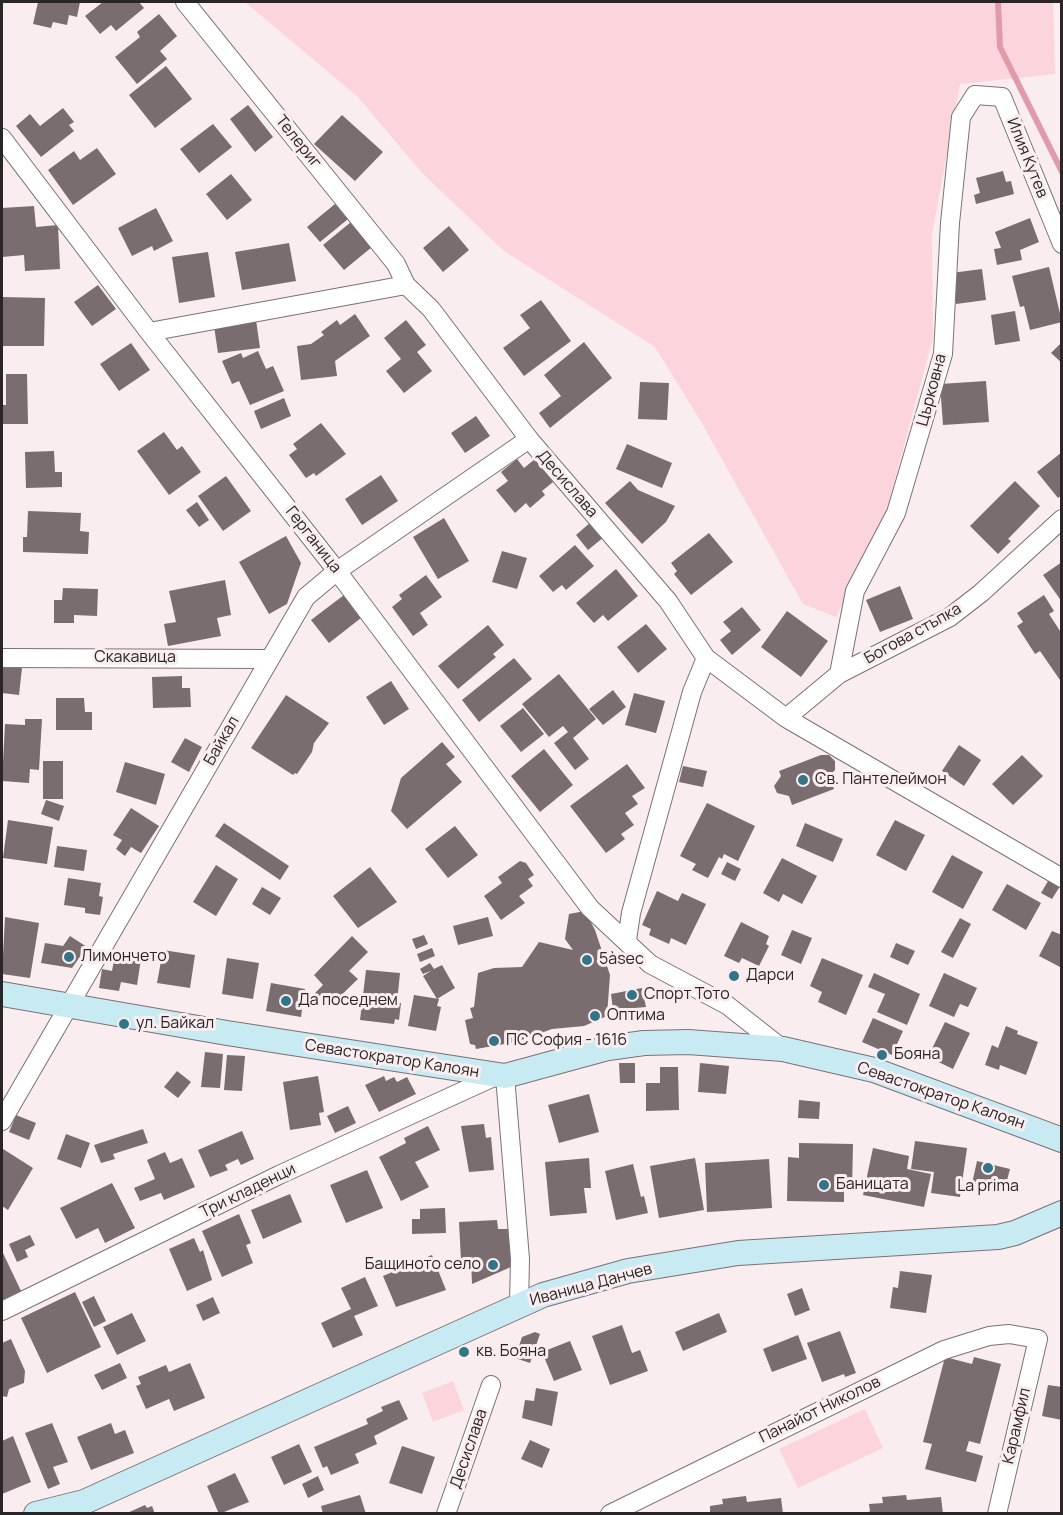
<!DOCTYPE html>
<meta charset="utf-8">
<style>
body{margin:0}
#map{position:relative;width:1063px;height:1515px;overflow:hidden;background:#faedf0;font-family:Manrope,sans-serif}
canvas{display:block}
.frame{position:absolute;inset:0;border:3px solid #2a2526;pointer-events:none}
</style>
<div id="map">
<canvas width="1063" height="1515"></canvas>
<div class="frame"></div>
</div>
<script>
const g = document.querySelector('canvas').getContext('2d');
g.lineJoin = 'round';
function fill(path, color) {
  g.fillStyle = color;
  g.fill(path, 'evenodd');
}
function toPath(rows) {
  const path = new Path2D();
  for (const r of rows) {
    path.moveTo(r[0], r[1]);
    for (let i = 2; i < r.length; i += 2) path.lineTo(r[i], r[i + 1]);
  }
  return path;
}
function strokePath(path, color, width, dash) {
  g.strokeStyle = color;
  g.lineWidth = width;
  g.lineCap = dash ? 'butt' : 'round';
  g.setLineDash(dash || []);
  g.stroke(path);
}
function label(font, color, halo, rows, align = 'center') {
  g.font = font + ' Manrope,sans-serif';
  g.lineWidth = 6;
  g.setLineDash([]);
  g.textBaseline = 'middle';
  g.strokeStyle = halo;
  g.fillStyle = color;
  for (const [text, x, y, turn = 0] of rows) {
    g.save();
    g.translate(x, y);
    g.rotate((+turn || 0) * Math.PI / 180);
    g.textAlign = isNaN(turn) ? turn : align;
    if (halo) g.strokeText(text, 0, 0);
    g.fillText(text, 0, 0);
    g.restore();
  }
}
const green = toPath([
 [245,2,1053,2,1055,74,960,84,932,234,933,338,885,516,836,617,803,604,700,420,655,347,504,251,422,173,358,97],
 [453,1381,464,1410,433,1422,422,1393],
 [865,1409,883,1448,798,1488,779,1449]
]);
const stream = toPath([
 [998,2,1000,47,1062,172]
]);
const building = toPath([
 [38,2,80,2,77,17,69,15,67,25,53,22,51,28,33,24],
 [103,2,139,2,144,8,116,31,111,25,100,34,85,16],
 [159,14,177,36,160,51,167,59,137,84,115,57,140,37,137,32],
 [166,66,192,99,155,128,129,95],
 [248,105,273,137,255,152,230,119],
 [63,108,74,122,69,125,74,131,41,157,16,126,30,114,40,126],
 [342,115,383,152,355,181,314,144],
 [213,124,232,147,199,173,180,149],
 [97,148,116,174,73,205,48,170,74,151,80,160],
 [1003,171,1006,182,1011,181,1014,194,976,204,974,195,980,193,976,178],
 [231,174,252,200,227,220,206,194],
 [335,204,348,219,320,242,307,227],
 [34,206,36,227,58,225,60,269,25,271,24,255,2,257,2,208],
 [156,208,173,241,154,251,152,246,132,256,118,228],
 [1030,218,1039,242,1020,250,1022,260,997,265,994,249,1001,248,995,232],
 [351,222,372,247,344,270,323,245],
 [449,226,469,250,443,272,423,248],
 [289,243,296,281,242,290,235,252],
 [208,252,215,297,179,303,172,257],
 [1049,267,1062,322,1030,330,1024,306,1020,307,1012,276],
 [982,269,986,300,956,304,951,273],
 [98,285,116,309,92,326,74,302],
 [2,297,45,298,44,346,2,346],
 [541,300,571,341,524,376,503,348,530,328,520,315],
 [1015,311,1020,341,995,345,991,315],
 [355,314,370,336,335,361,337,376,301,380,297,346,311,344,324,335,321,332,337,320,340,325],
 [256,320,260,348,218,353,214,326],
 [406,320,426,345,417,352,432,371,404,393,386,371,401,359,384,338],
 [584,342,612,378,550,428,539,413,561,396,544,375],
 [1062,342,1062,363,1051,353],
 [131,343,150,370,119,391,100,364],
 [258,351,266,369,273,366,284,391,250,405,239,381,232,384,222,361,241,353,243,358],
 [6,374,27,374,28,424,2,424,2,405,6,405],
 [986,381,989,422,943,425,940,384],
 [640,382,669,383,667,420,638,419],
 [284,398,291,416,261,429,254,411],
 [476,416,490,436,465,453,451,433],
 [321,423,346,454,316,476,314,473,306,478,289,455,297,449,293,444],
 [164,432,177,450,182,446,201,472,169,495,137,451],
 [627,444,672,463,662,488,616,469],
 [54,451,55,472,62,472,62,487,26,488,25,452],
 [1062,452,1062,495,1058,498,1037,472],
 [517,459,524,468,535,459,553,482,542,491,545,495,530,508,526,503,515,513,496,490,508,481,501,472],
 [381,475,398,501,362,525,345,499],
 [226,476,251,511,223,531,198,496],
 [630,481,638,490,675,506,666,522,642,544,605,503],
 [1015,481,1040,506,1008,539,1011,541,998,554,970,526],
 [197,502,209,520,199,527,186,510],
 [28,511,81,513,80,531,89,532,88,554,23,552,23,537,27,537],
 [444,518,469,561,438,579,413,537],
 [591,522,604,537,588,550,576,535],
 [709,533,733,562,691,595,674,574,677,571,671,563],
 [286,536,301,563,287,604,269,614,239,562],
 [575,545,594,566,566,590,562,585,553,592,539,576],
 [502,551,527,558,517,589,492,582],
 [1062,562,1062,602,1043,575],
 [616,569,638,596,608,621,603,615,594,623,576,603],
 [426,575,442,597,420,613,428,625,413,636,392,607,402,599,399,595],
 [225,580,231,615,217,618,221,636,168,646,164,624,176,622,169,591],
 [900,586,913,619,880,632,866,600],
 [63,588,98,589,97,616,74,615,74,623,54,623,54,600,62,600],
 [344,595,361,618,329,643,311,620],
 [1044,595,1054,611,1049,614,1062,634,1062,683,1040,651,1035,654,1017,626,1023,622,1017,613],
 [742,607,761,630,732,655,720,640,731,631,723,622],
 [787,611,828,641,801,677,761,647],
 [646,624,667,649,638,673,617,647],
 [488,625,504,645,493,654,496,657,458,689,438,666],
 [514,658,532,679,479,722,462,700],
 [2,666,22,668,19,695,2,693],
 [559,674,596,719,573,738,589,759,575,770,554,743,568,732,563,726,549,737,522,704],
 [182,676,182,688,190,688,191,707,153,708,152,677],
 [391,681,409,709,384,725,366,697],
 [613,690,626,707,603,725,589,709],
 [634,693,665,701,656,733,625,725],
 [286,695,329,723,314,743,312,752,297,774,295,773,293,775,251,748],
 [56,698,84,698,85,712,92,712,92,730,56,730],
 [523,708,544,734,521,752,500,726],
 [25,719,42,719,39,770,30,769,29,783,2,781,5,724,25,725],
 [185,738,202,747,189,772,171,762],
 [442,742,455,757,446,764,462,782,407,829,391,811,401,778],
 [959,745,981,760,964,786,942,771],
 [544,749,573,785,540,812,511,776],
 [821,755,829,755,835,761,835,770,829,776,834,789,792,805,789,796,777,793,774,786,781,776,779,771],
 [1022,755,1043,776,1013,805,992,784],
 [43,761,63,761,63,799,43,799],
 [125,762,165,774,156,805,116,792],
 [627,764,645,788,632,796,638,804,625,813,634,825,621,834,625,839,606,853,570,806],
 [683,766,707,771,703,787,679,782],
 [46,800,64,806,59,821,41,814],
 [707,803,755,826,738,861,724,854,722,859,719,857,708,878,692,870,696,864,680,856],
 [131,808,159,826,141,853,131,847,125,856,116,849,122,840,113,835],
 [8,820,53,827,47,864,3,858],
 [895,820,925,835,906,871,876,855],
 [224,823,289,866,280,880,215,836],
 [805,823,843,839,833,862,796,846],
 [455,826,478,855,448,878,425,849],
 [57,846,87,850,84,871,54,867],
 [952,855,983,872,963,909,932,892],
 [782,858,817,876,802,904,783,894,779,902,763,893],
 [520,861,526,863,534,875,528,879,533,886,519,896,525,903,501,920,484,896,502,883,498,877],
 [727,862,741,869,735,881,721,874],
 [216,865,238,879,216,916,193,902],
 [370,867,397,902,358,928,333,896],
 [1051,876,1062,883,1052,899,1041,893],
 [68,878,101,883,99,896,103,897,100,915,85,913,85,908,64,905],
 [1007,884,1041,903,1026,930,992,910],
 [262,887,281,898,270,915,252,904],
 [657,891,678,901,682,893,706,904,686,945,671,938,669,944,649,935,651,929,642,925],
 [585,911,595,930,610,975,607,1016,584,1026,552,1029,516,1042,476,1049,475,1045,470,1044,465,1020,473,1018,470,1008,474,1007,478,973,494,968,522,967,539,942,573,950,565,939,569,914],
 [5,917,39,923,30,978,2,974],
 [488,917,493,936,458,945,453,926],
 [960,918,971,924,953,958,941,952],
 [741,922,769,936,766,944,769,946,759,966,742,958,739,963,724,956],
 [792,930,812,938,801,964,781,955],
 [1052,931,1062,935,1062,968,1039,956],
 [424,935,428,944,416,949,412,939],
 [70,936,87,947,72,968,41,963,45,943,63,946],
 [352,936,368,952,349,971,358,979,328,1008,314,994,323,985,314,975],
 [896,943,915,951,908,965,890,957],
 [432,948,435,956,420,962,417,954],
 [163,950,195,955,190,988,157,983],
 [115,955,141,959,137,985,121,982,119,991,99,988,102,969,112,971],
 [227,958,259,963,253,999,222,994],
 [822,958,863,975,846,1015,818,1002,822,992,810,986],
 [430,963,434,969,442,965,455,988,437,999,423,976,431,971,423,974,420,969],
 [731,969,739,974,736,980,728,976],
 [366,970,400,973,397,1003,401,1003,399,1020,395,1019,394,1024,360,1020],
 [874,973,920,994,907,1025,877,1012,885,994,868,987],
 [944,973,977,988,968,1007,960,1004,954,1017,929,1006],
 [271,983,305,989,301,1017,266,1011],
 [642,988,646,1007,613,1010,611,994],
 [414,995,439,999,437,1006,441,1007,436,1031,408,1026],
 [873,1018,903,1031,892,1055,862,1042],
 [945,1022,970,1033,953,1069,928,1057],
 [1006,1026,1018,1031,1017,1034,1038,1042,1026,1075,1000,1065,999,1070,985,1065,992,1045,998,1048],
 [205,1052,223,1054,220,1088,201,1087],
 [227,1055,245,1056,242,1091,224,1090],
 [619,1063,635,1063,635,1083,620,1083],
 [700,1063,729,1066,726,1094,698,1092],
 [660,1067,678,1067,679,1110,646,1111,646,1083,660,1083],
 [177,1071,191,1082,178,1098,164,1087],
 [318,1076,324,1112,319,1113,321,1125,290,1130,283,1082],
 [384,1076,386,1081,394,1077,397,1082,407,1077,416,1094,379,1112,365,1085],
 [589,1094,599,1132,559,1143,548,1105],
 [799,1100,820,1102,819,1119,798,1118],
 [348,1106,356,1123,335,1133,327,1116],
 [16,1115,36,1123,29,1140,9,1132],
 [484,1124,486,1138,491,1137,494,1170,469,1172,461,1126],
 [428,1126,440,1150,415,1162,429,1187,401,1201,379,1157,406,1143,404,1138],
 [143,1129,148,1143,113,1154,115,1159,101,1163,94,1145],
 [242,1131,254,1159,241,1165,238,1159,225,1165,228,1170,210,1177,198,1150],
 [66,1134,90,1143,81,1168,57,1159],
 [915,1141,967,1148,960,1197,931,1193,934,1172,911,1169],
 [799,1143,853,1144,852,1190,844,1190,844,1202,787,1201,788,1157,799,1158],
 [873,1148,909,1156,907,1169,931,1174,924,1207,863,1195],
 [3,1149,33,1168,8,1210,2,1206],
 [165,1152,170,1163,182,1158,195,1187,164,1200,161,1193,140,1201,134,1188,155,1179,147,1160],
 [589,1158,591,1188,584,1188,587,1213,550,1216,545,1162],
 [695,1158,704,1210,659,1218,650,1166],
 [769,1159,772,1208,707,1212,705,1163],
 [977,1161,1010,1169,1004,1192,972,1184],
 [633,1164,641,1197,644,1196,648,1213,616,1220,605,1171],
 [367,1170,383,1208,346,1223,330,1185],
 [112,1183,135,1228,105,1243,98,1228,76,1239,60,1208],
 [290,1194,302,1222,263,1239,251,1210],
 [445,1208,446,1233,412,1234,412,1219,420,1219,420,1209],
 [239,1214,251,1243,246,1245,253,1263,222,1277,202,1231],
 [497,1220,498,1229,509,1229,511,1267,472,1284,471,1259,461,1260,459,1222],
 [30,1235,35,1245,25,1250,28,1257,17,1262,9,1244],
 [194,1238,200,1252,203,1250,212,1280,187,1291,169,1249],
 [2,1251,22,1293,2,1304],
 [432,1255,446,1290,396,1307,383,1276],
 [900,1271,932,1275,926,1313,890,1308,893,1287,898,1288],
 [365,1277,378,1306,354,1316,363,1335,333,1348,321,1323,351,1309,341,1288],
 [802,1288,810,1310,795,1316,787,1294],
 [75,1292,101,1347,47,1373,21,1318],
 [94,1296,106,1321,94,1327,82,1302],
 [213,1297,220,1313,203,1321,196,1305],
 [132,1313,146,1341,117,1355,103,1327],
 [719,1313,727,1332,683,1351,675,1332],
 [622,1325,632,1353,640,1350,648,1371,610,1385,592,1336],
 [840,1331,856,1373,845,1377,844,1374,822,1382,807,1343],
 [535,1332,540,1334,530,1363,515,1358,522,1337],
 [798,1335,807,1359,772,1372,763,1349],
 [11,1339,25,1371,24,1383,9,1389,7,1397,2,1396,2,1343],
 [570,1341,582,1370,554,1381,542,1352],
 [945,1357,972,1364,974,1357,1001,1364,980,1444,969,1441,966,1451,983,1456,976,1482,925,1469,932,1444,923,1442],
 [120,1363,127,1378,102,1390,94,1375],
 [190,1363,205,1398,174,1411,169,1399,146,1409,136,1386,141,1384,138,1377,166,1365,169,1372],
 [1048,1385,1062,1387,1062,1420,1042,1416],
 [536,1388,558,1392,552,1426,522,1418,525,1400,534,1401],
 [399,1400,408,1419,374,1436,377,1444,355,1454,359,1463,331,1475,327,1466,323,1468,314,1447,368,1424,366,1419,383,1411,381,1407],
 [52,1423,68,1462,53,1467,60,1484,48,1489,25,1433],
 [111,1423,115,1434,125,1430,134,1453,91,1470,77,1437],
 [13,1436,31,1482,2,1494,2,1441],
 [530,1440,550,1449,542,1468,521,1459],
 [299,1444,312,1472,284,1485,271,1457],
 [402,1446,435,1457,422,1494,389,1483],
 [235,1473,249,1502,219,1514,207,1486],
 [318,1476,324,1490,308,1498,302,1484],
 [360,1495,366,1514,323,1514,321,1506],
 [906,1495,907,1500,941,1497,943,1514,866,1514,870,1511,869,1504,883,1503,882,1497],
 [746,1496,747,1502,781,1498,783,1514,710,1514,710,1506,723,1504,722,1499],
 [145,1505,147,1508,152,1506,155,1514,125,1514]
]);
const street = toPath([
 [185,2,396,264,406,285,431,309,529,439,668,601,706,658,786,718,1062,878],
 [2,138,149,332,337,571,590,908,650,964,727,1005,783,1049],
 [149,332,406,285],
 [2,658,269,659],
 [839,674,855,591,896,513,943,354,950,223,961,117,975,95,1002,97,1062,244],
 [786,718,839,674,950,617,981,593,1062,519],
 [627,940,631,913,692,692,706,658],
 [505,1076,520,1259,519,1305],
 [2,1121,306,597,337,571,529,439],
 [2,1311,279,1175,496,1076],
 [446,1514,491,1385],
 [610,1514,944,1350,989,1336,1009,1334,1038,1339,997,1514]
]);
const secondary = toPath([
 [2,994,227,1033,505,1076,608,1048,644,1043,688,1042,783,1049,874,1070,1062,1140],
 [36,1514,84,1502],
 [69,1514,84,1502,543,1295,628,1271,738,1253,998,1237,1015,1233,1062,1213]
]);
const markers = [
 [803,780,6,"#337587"],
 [69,957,6,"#337587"],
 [587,960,6,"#337587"],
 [734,976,6,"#337587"],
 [632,995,6,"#337587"],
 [286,1001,6,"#337587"],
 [595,1016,6,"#337587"],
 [124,1024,6,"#337587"],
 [494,1041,6,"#337587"],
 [882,1055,6,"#337587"],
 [988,1168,6,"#337587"],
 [824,1185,6,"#337587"],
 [493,1265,6,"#337587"],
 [464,1352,6,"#337587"]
];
const streetNames = [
 ["Телериг",298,142,51],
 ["Илия Кутев",1027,158,68],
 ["Църковна",932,390,-75],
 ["Десислава",567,484,49],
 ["Герганица",313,540,52],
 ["Богова стъпка",913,634,-29],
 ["Скакавица",135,658],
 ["Байкал",222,741,-60],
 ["Севастократор Калоян",392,1059,9],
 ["Севастократор Калоян",941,1096,19],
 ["Три кладенци",248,1191,-26],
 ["Иваница Данчев",591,1285,-15],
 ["Панайот Николов",820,1410,-26],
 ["Карамфил",1017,1426,-77],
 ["Десислава",469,1449,-71]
];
const poiNames = [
 ["Св. Пантелеймон",815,780],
 ["Лимончето",81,957],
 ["5àsec",599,960],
 ["Дарси",746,976],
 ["Спорт Тото",644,995],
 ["Да поседнем",298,1001],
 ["Оптима",607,1016],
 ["ул. Байкал",136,1024],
 ["ПС София - 1616",506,1041],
 ["Бояна",894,1055],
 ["Баницата",836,1185],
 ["La prima",988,1187,"center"],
 ["Бащиното село",481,1265,"right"],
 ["кв. Бояна",476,1352]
];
fill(green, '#fcd4dc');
strokePath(stream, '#e09baa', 6);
fill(building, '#796d6f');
strokePath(street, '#7c7173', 20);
strokePath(secondary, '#7c7173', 26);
strokePath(street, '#fff', 18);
strokePath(secondary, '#c7eaf3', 24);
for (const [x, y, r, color] of markers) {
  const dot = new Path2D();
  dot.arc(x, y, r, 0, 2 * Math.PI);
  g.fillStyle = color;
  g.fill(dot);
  strokePath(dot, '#faedf0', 2);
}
label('16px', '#2a2526', '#faedf0', streetNames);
label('16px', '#2a2526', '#faedf0', poiNames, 'left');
</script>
